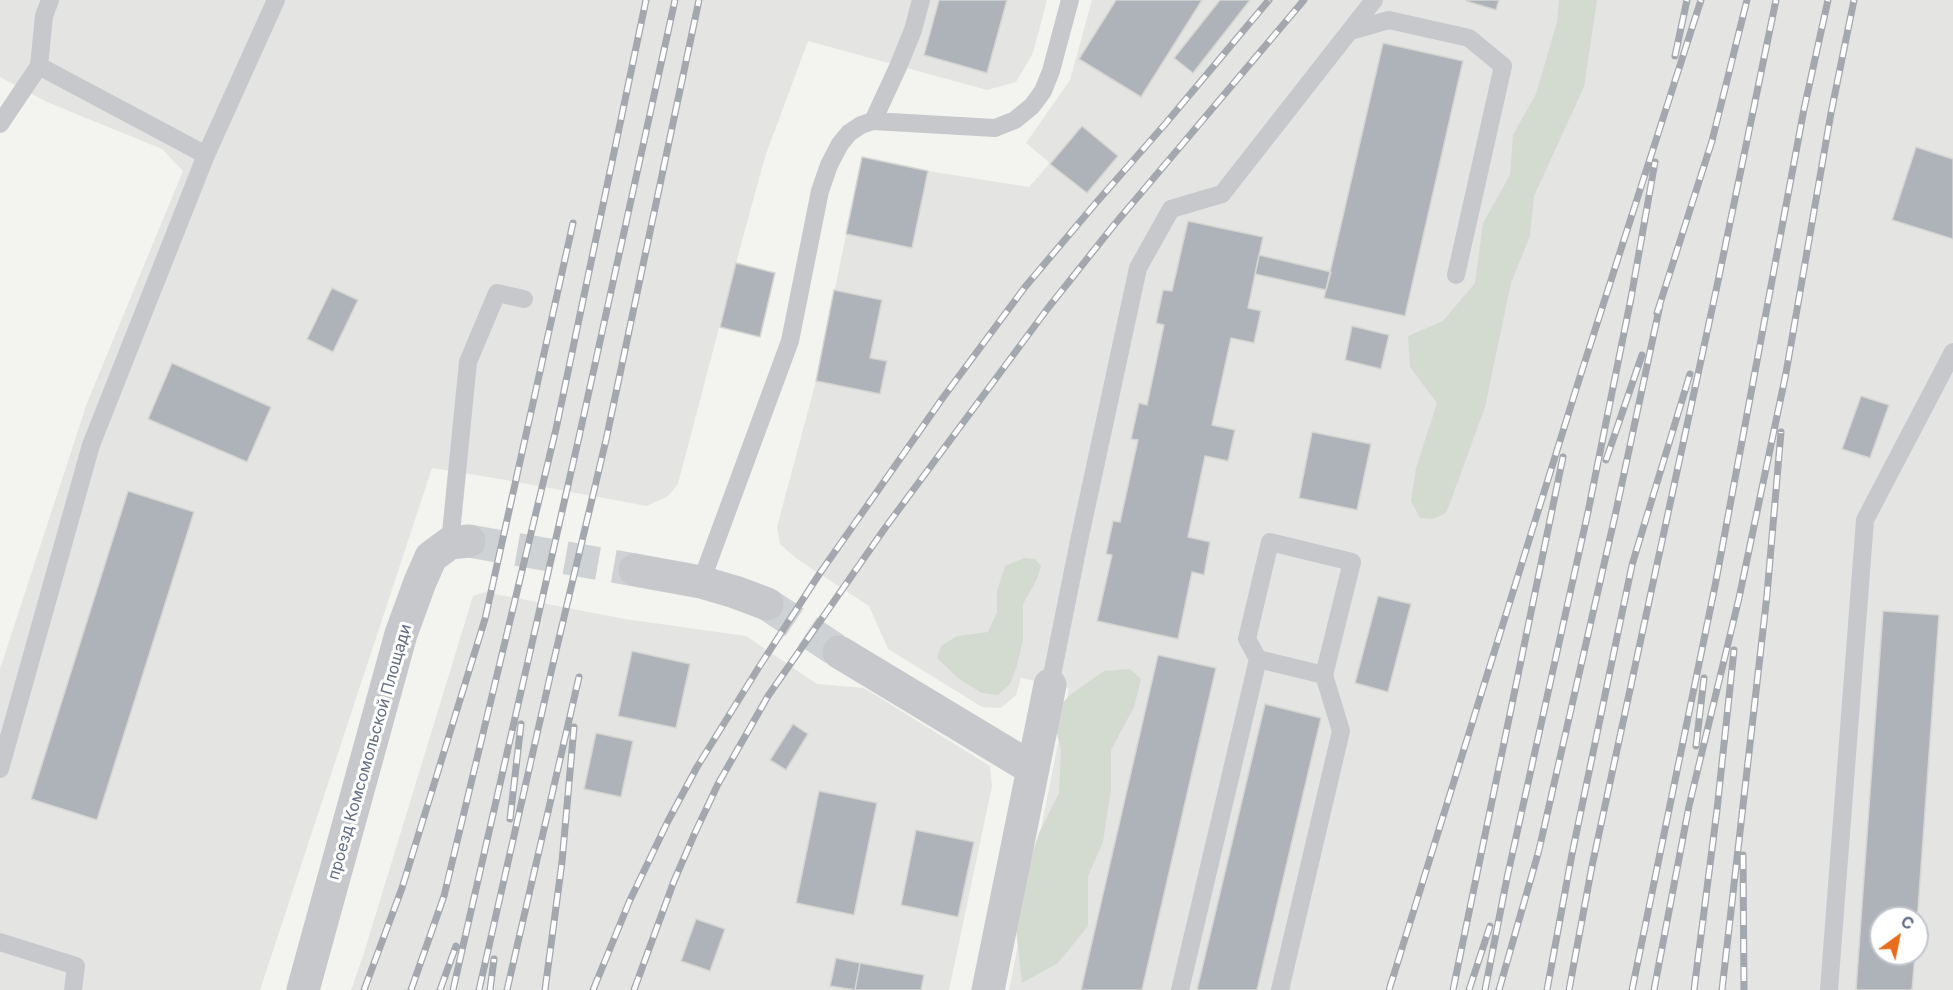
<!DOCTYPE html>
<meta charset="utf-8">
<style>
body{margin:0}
#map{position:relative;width:1953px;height:990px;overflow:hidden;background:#f3f4ef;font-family:Inter,sans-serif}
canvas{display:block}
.north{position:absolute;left:1869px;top:906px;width:60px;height:60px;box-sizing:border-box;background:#fff;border:2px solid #c0c5cd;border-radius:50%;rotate:33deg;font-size:16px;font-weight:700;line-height:24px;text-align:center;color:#626e81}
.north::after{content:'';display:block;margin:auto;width:21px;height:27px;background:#e76c1c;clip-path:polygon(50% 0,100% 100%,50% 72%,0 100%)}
</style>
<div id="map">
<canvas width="1953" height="990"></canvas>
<div class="north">С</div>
</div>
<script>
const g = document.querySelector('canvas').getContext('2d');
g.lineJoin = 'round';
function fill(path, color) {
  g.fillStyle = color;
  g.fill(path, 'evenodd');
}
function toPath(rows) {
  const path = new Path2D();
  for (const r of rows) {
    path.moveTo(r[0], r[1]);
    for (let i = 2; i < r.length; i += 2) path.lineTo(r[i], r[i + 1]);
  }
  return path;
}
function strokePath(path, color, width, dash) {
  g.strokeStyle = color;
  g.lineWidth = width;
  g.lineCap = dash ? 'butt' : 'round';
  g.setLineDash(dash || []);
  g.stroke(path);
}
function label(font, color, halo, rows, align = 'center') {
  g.font = font + ' Inter,sans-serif';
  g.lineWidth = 6;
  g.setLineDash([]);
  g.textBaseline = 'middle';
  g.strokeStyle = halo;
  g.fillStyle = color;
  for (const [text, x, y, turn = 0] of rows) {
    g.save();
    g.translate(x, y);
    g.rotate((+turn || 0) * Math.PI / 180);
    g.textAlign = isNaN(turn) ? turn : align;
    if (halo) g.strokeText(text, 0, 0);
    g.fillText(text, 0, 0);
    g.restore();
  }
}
const built = toPath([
 [0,0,1047,0,1033,53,1016,82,987,90,808,41,765,157,736,263,678,484,668,496,647,506,506,480,432,468,260,990,0,990,0,669,87,403,183,171,162,149,47,102,0,77],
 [1092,0,1953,0,1953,990,1009,990,1069,688,1021,678,1016,695,1001,708,982,707,888,649,869,606,797,559,780,544,777,527,816,381,862,157,928,171,1029,187,1050,163,1026,143,1070,80],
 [1881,918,1917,918,1917,954,1881,954],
 [485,592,625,619,746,636,817,684,864,688,990,766,992,786,949,990,351,990,363,956,473,596]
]);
const green = toPath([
 [1559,0,1597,0,1584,87,1534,196,1530,236,1511,283,1485,407,1450,503,1446,513,1433,519,1420,518,1411,501,1416,468,1437,403,1410,367,1408,336,1443,321,1475,283,1483,223,1510,175,1513,135,1536,94,1557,22],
 [1024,558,1035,559,1041,566,1037,579,1023,604,1023,640,1017,666,1010,684,998,695,982,693,959,679,937,658,941,646,957,636,988,632,997,612,997,591,1005,566],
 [1130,669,1141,679,1134,707,1111,750,1111,790,1103,842,1088,876,1088,926,1058,963,1022,983,1016,929,1023,881,1039,833,1059,793,1061,750,1052,714,1070,695,1104,671]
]);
const building = toPath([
 [939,0,1007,0,987,73,924,55,939,0],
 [1116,0,1202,0,1141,97,1079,59,1116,0],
 [1220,0,1250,0,1193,73,1174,58,1220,0],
 [1466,0,1499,0,1496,10,1466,1,1466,0],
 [1383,43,1463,61,1405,316,1324,298,1383,43],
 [1082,126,1118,156,1087,193,1050,164,1082,126],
 [1916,147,1953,159,1953,239,1892,220,1916,147],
 [862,157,928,171,912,248,846,234,862,157],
 [1188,221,1263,237,1248,308,1261,311,1254,343,1231,338,1212,425,1235,430,1228,461,1205,456,1188,537,1210,542,1204,575,1192,572,1178,639,1097,621,1112,555,1106,554,1113,521,1120,522,1138,440,1131,439,1139,403,1147,405,1164,325,1156,323,1163,290,1172,291,1188,221],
 [1259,255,1331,272,1326,290,1255,274,1259,255],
 [736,263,775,273,760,337,720,327,736,263],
 [332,288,358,300,333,352,307,339,332,288],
 [834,290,882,300,870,358,887,361,880,394,816,381,834,290],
 [1352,326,1389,335,1381,369,1345,360,1352,326],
 [172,363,271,407,247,462,148,419,172,363],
 [1861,396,1889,405,1870,458,1842,449,1861,396],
 [1312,432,1371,444,1357,510,1299,498,1312,432],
 [128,491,194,512,97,820,31,799,128,491],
 [1378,596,1411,604,1388,692,1355,683,1378,596],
 [1883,611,1939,615,1917,923,1917,918,1881,918,1881,954,1915,954,1912,990,1856,990,1883,611],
 [632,651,690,664,676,728,618,716,632,651],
 [1158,655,1216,668,1142,990,1081,990,1158,655],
 [1265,704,1321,718,1257,990,1197,990,1265,704],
 [793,724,808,734,786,770,770,760,793,724],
 [596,733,633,741,621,797,584,789,596,733],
 [819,791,877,803,854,915,796,903,819,791],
 [916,830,974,842,958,917,901,905,916,830],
 [696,919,725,929,710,971,681,961,696,919],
 [836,958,860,963,855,990,830,986,836,958],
 [860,963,924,975,921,990,855,990,860,963]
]);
const minorTunnel = toPath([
 [469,541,635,570],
 [767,604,839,652]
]);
const service = toPath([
 [1350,31,1389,20,1469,38,1503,66,1456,275],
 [39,66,206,155],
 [873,121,898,67,913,30,921,0],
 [0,124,39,66,44,16,50,0],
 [450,543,468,362,497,293,524,299],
 [701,582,790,341,820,191,829,165,840,144,849,133,861,125,873,121,995,128,1015,120,1032,106,1043,91,1051,71,1070,0],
 [1258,659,1247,639,1270,542,1352,562,1324,675],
 [1050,685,1079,541,1138,268,1171,209,1222,194,1374,0],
 [0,769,91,445,206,155,276,0],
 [0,942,76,966,73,990],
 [1180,990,1258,659,1324,675,1341,731,1280,990],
 [1829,990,1865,520,1953,352]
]);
const minor = toPath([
 [635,570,701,582,735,592,767,604],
 [839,652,1033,769],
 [303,990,401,634,420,582,431,557,450,543,469,541],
 [988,990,1050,685]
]);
const rail = toPath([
 [1675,56,1687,0],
 [1657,313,1712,141,1747,0],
 [1606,460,1642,355],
 [1696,746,1704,678],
 [510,819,521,724],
 [1743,855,1744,990],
 [364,990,402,888,485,619,573,223],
 [411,990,444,896,556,429,646,0],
 [440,990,456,946],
 [453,990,579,437,675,0],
 [479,990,552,668,606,440,699,0],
 [490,990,494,959],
 [507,990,579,677],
 [545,990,562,862,574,727],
 [593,990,630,900,668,821,697,767,759,667,820,573,942,399,1025,287,1095,204,1166,123,1269,0],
 [634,990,674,881,694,835,718,784,768,696,885,528,1048,308,1114,225,1304,0],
 [1389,990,1578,383,1701,0],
 [1453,990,1563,457],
 [1469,990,1490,926],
 [1485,990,1507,878,1588,512,1631,298,1655,162],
 [1499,990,1539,850,1615,516,1660,305],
 [1547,990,1572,854,1632,565,1690,374],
 [1569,990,1592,866,1717,286,1776,0],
 [1632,990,1715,586,1804,109,1828,0],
 [1654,990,1689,806,1739,598,1786,373,1831,113,1854,0],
 [1694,990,1717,810,1734,650],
 [1722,990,1767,595,1781,432]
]);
const streetNames = [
 ["проезд Комсомольской Площади",370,752,-74]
];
fill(built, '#e4e4e3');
fill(green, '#d3dbd0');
fill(building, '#aeb3b9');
strokePath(building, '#d5d5d2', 1.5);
strokePath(minorTunnel, '#cfd2d4', 33, [33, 16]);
strokePath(service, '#c6c8cc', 18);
strokePath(minor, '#c6c8cc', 33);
strokePath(rail, '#a3a7ae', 7);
strokePath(rail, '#fff', 4.5, [14]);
label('16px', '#626e81', '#fff', streetNames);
</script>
